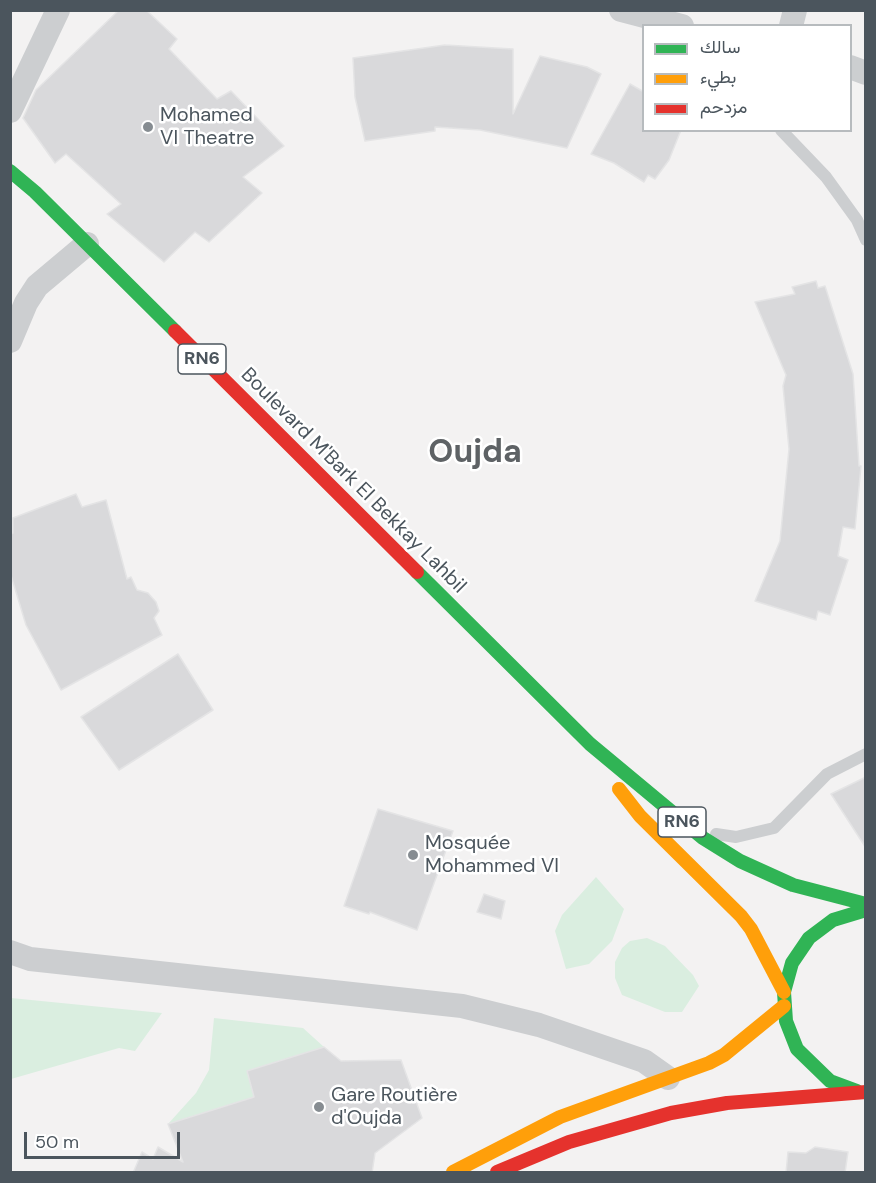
<!DOCTYPE html>
<meta charset="utf-8">
<style>
body{margin:0}
#map{position:relative;width:876px;height:1183px;overflow:hidden;background:#f3f2f2;font-family:"DM Sans",Vazirmatn,sans-serif}
canvas{display:block}
.frame{position:absolute;inset:0;border:12px solid #4b555d;pointer-events:none}
.legend{position:absolute;left:642px;top:24px;width:210px;height:108px;box-sizing:border-box;background:#fff;border:2px solid #b7bbbe;margin:0;padding:8px 10px;list-style:none;font-size:18px;color:#4b555d}
.legend li{display:flex;align-items:center;gap:12px;height:30px}
.legend b{width:30px;border:2px solid #b7bbbe}
.scale{position:absolute;left:24px;top:1132px;width:156px;height:27px;box-sizing:border-box;border:3px solid #4b555d;border-top:0;padding-left:8px;font-size:18px;line-height:21px;white-space:nowrap;color:#4b555d;-webkit-text-stroke:4px #fff;paint-order:stroke}
</style>
<div id="map">
<canvas width="876" height="1183"></canvas>
<div class="frame"></div>
<ul class="legend">
<li><b style="height:8px;background:#30b455"></b>سالك</li>
<li><b style="height:8px;background:#ff9f0a"></b>بطيء</li>
<li><b style="height:8px;background:#e5322d"></b>مزدحم</li>
</ul>
<div class="scale">50 m</div>
</div>
<script>
const g = document.querySelector('canvas').getContext('2d');
g.lineJoin = 'round';
function fill(path, color) {
  g.fillStyle = color;
  g.fill(path, 'evenodd');
}
function toPath(rows) {
  const path = new Path2D();
  for (const r of rows) {
    path.moveTo(r[0], r[1]);
    for (let i = 2; i < r.length; i += 2) path.lineTo(r[i], r[i + 1]);
  }
  return path;
}
function strokePath(path, color, width, dash) {
  g.strokeStyle = color;
  g.lineWidth = width;
  g.lineCap = dash ? 'butt' : 'round';
  g.setLineDash(dash || []);
  g.stroke(path);
}
function label(font, color, halo, rows, align = 'center') {
  g.font = font + ' "DM Sans",sans-serif';
  g.lineWidth = 5;
  g.setLineDash([]);
  g.textBaseline = 'middle';
  g.strokeStyle = halo;
  g.fillStyle = color;
  for (const [text, x, y, turn = 0] of rows) {
    g.save();
    g.translate(x, y);
    g.rotate((+turn || 0) * Math.PI / 180);
    g.textAlign = isNaN(turn) ? turn : align;
    if (halo) g.strokeText(text, 0, 0);
    g.fillText(text, 0, 0);
    g.restore();
  }
}
const green = toPath([
 [596,877,624,909,612,941,589,964,566,969,555,931,562,915],
 [647,938,665,946,693,975,699,986,682,1012,665,1012,622,995,615,978,615,962,622,948,630,941],
 [11,998,162,1013,135,1051,119,1048,11,1079],
 [214,1018,303,1028,324,1047,247,1071,254,1097,168,1124,196,1093,209,1070]
]);
const building = toPath([
 [119,10,146,10,177,39,169,49,217,99,231,91,284,146,243,177,262,193,209,242,195,232,164,262,107,214,121,204,66,154,55,163,23,118,36,90,119,10],
 [445,45,513,49,513,114,540,56,587,67,601,74,567,148,480,130,435,127,435,131,365,141,355,97,353,58,445,45],
 [630,84,644,92,644,130,681,130,669,160,655,179,648,175,644,182,614,163,591,154,630,84],
 [816,281,818,288,825,286,853,374,859,466,861,466,855,529,843,527,838,556,848,560,830,615,818,611,816,620,755,601,780,541,789,449,783,386,786,375,755,302,795,294,792,287,816,281],
 [76,494,82,507,106,500,127,579,131,577,137,590,148,593,156,602,159,611,154,618,162,635,61,690,26,625,10,572,10,534,13,533,13,518,76,494],
 [178,654,213,710,119,770,81,717,178,654],
 [866,777,866,848,831,794,866,777],
 [378,809,453,831,417,930,370,912,369,914,344,906,378,809],
 [484,894,505,901,501,919,477,912,484,894],
 [324,1047,341,1061,401,1060,422,1118,375,1153,372,1173,133,1173,142,1152,153,1159,158,1147,183,1162,168,1124,254,1097,247,1071,324,1047],
 [815,1147,848,1152,845,1173,786,1173,788,1152,806,1153,815,1147]
]);
const lane = toPath([
 [781,130,826,177,857,220,866,240],
 [716,834,736,837,774,828,827,774,866,754]
]);
const street = toPath([
 [621,10,682,26],
 [791,26,795,10],
 [850,67,866,73],
 [10,111,58,10],
 [10,341,26,303,37,286,87,244],
 [10,952,30,959,462,1006,539,1025,644,1061,668,1078]
]);
const fast = toPath([
 [10,171,35,192,175,331],
 [417,572,590,744,703,838,740,861,793,885,866,904],
 [857,1091,830,1081,797,1049,786,1021,784,992,792,963,809,938,833,920,866,910]
]);
const slow = toPath([
 [619,789,640,816,741,916,751,929,784,992],
 [453,1172,560,1117,709,1063,724,1055,784,1006]
]);
const jam = toPath([
 [175,331,417,572],
 [497,1172,569,1142,671,1113,727,1103,866,1092]
]);
const markers = [
 [148,127,6,"#868c91"],
 [413,855,6,"#868c91"],
 [319,1107,6,"#868c91"]
];
const shields = [
 [202,359,48],
 [682,822,48]
];
const shieldNames = [
 ["RN6",202,359],
 ["RN6",682,822]
];
const poiNames = [
 ["Mohamed",160,116],
 ["VI Theatre",160,139],
 ["Mosquée",425,844],
 ["Mohammed VI",425,867],
 ["Gare Routière",331,1096],
 ["d'Oujda",331,1119]
];
const streetNames = [
 ["Boulevard M'Bark El Bekkay Lahbil",353,481,45]
];
const townNames = [
 ["Oujda",475,454]
];
fill(green, '#daeee0');
fill(building, '#d9d9db');
strokePath(building, '#e4e4e5', 1.5);
strokePath(lane, '#ccced0', 12);
strokePath(street, '#ccced0', 24);
strokePath(fast, '#30b455', 14);
strokePath(slow, '#ff9f0a', 14);
strokePath(jam, '#e5322d', 14);
for (const [x, y, r, color] of markers) {
  const dot = new Path2D();
  dot.arc(x, y, r, 0, 2 * Math.PI);
  g.fillStyle = color;
  g.fill(dot);
  strokePath(dot, '#fff', 2);
}
for (const [x, y, w] of shields) {
  const box = new Path2D();
  box.roundRect(x - w / 2, y - 15, w, 30, 4.5);
  g.fillStyle = '#fff';
  g.fill(box);
  strokePath(box, '#4b555d', 1.5);
}
label('bold 18px', '#4b555d', null, shieldNames);
label('20px', '#4b555d', '#fff', poiNames, 'left');
label('20px', '#4b555d', '#fff', streetNames);
label('bold 32px', '#5e6265', '#fff', townNames);
</script>
